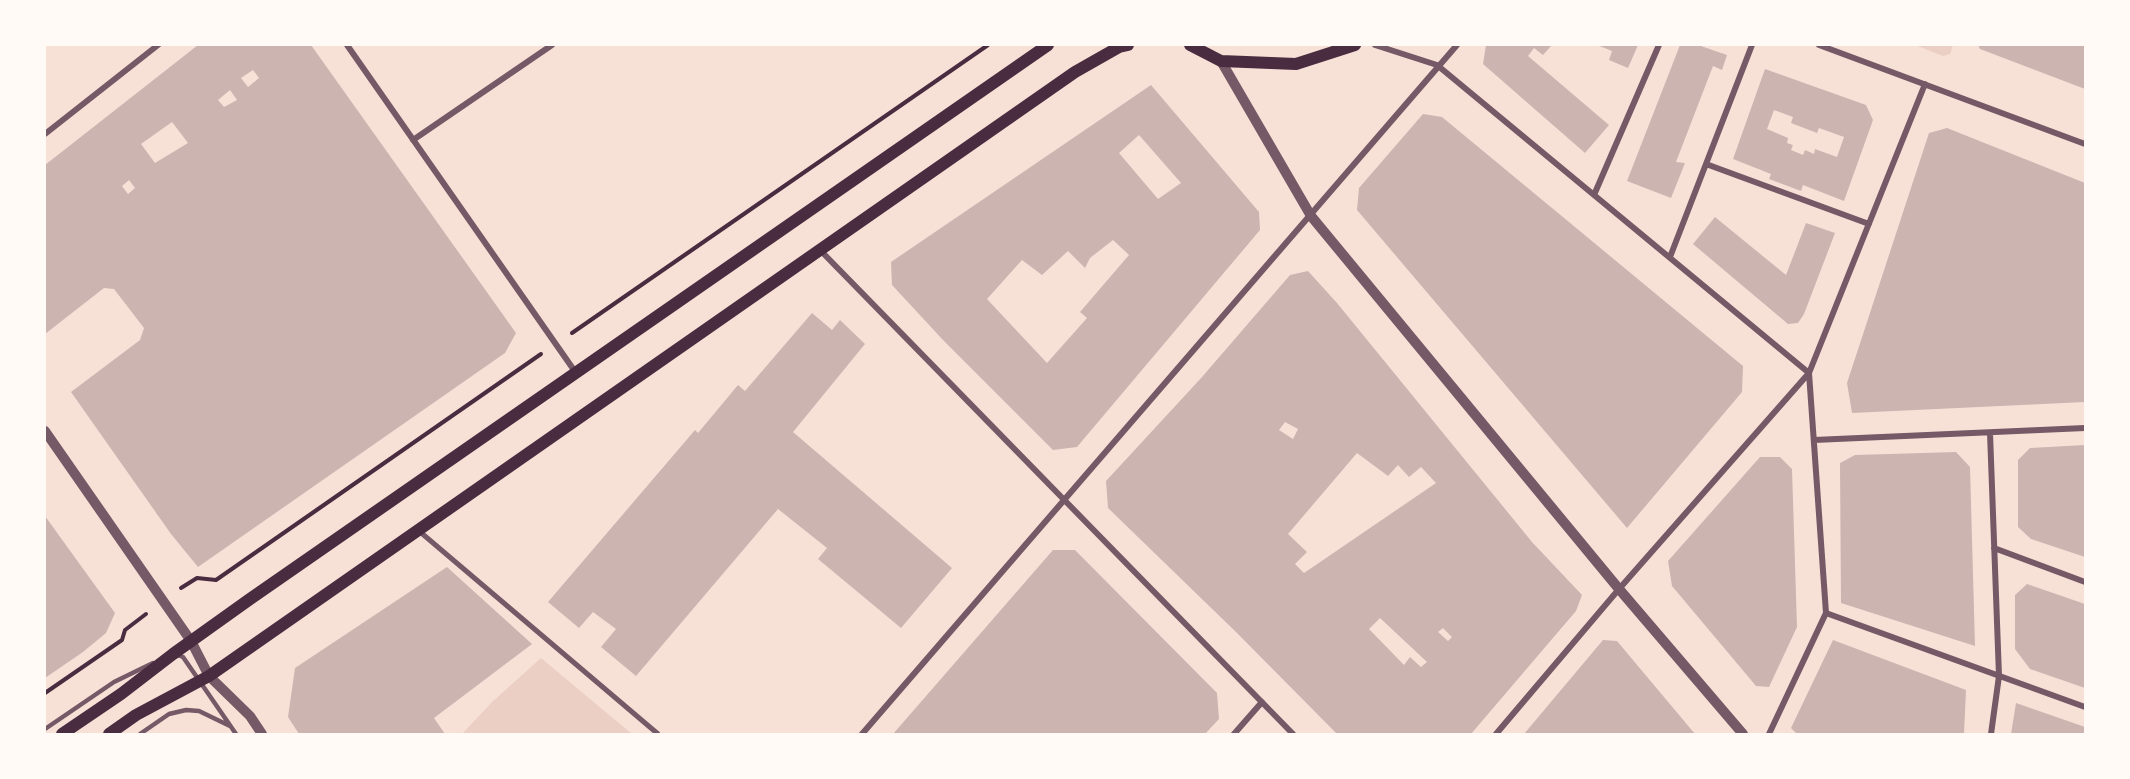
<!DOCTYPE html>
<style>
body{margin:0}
#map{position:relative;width:2130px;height:779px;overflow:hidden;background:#f7e1d7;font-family:"Libre Baskerville",serif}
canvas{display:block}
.frame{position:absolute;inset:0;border:46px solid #fffaf5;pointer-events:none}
</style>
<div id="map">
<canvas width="2130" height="779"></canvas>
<div class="frame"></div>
</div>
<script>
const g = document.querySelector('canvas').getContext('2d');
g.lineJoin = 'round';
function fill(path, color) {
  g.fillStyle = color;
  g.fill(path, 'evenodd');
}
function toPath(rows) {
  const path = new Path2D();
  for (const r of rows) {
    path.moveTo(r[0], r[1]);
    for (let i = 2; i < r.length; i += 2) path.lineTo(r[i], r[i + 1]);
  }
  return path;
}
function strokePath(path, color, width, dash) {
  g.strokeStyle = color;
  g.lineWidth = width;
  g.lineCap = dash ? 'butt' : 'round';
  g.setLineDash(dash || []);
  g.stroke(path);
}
const green = toPath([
 [1915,45,1953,45,1950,54,1943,56],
 [541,658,632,734,462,734,492,702]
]);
const building = toPath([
 [198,45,311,45,516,333,505,353,198,567,171,534,71,392,140,340,144,328,114,289,104,288,45,334,45,165],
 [253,70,259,78,248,87,241,78],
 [230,90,237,100,224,107,218,100],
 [172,122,188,143,155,163,141,144],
 [129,180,135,188,128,194,122,186],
 [1486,45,1549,45,1551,46,1543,55,1534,48,1528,56,1609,125,1585,153,1483,64],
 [1597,45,1638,45,1628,68,1609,60,1612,51],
 [1680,45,1698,45,1727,55,1722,70,1713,66,1676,162,1685,163,1671,198,1627,181],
 [1978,45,2085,45,2085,89,1980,49],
 [1765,69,1866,105,1873,120,1844,201,1803,185,1801,191,1769,179,1771,174,1733,159],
 [1774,110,1793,117,1791,123,1817,133,1819,128,1844,137,1837,157,1815,149,1814,154,1805,150,1803,155,1791,150,1793,145,1787,143,1788,138,1767,129],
 [1151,85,1259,212,1260,230,1077,447,1053,450,943,340,892,285,891,262],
 [1139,135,1181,183,1158,199,1119,153],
 [1113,240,1129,255,1080,312,1087,318,1047,363,987,299,1022,260,1042,275,1068,251,1085,268,1090,258],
 [1423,114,1442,117,1743,366,1742,392,1627,528,1357,210,1359,188],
 [1947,128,2085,183,2085,402,1852,413,1847,383,1929,133],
 [1715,217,1786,275,1806,223,1835,233,1804,314,1798,323,1788,324,1693,244],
 [1308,271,1337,303,1532,542,1582,595,1576,611,1471,734,1337,734,1236,632,1108,508,1106,481,1202,377,1290,275],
 [1285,422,1298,429,1293,439,1279,430],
 [1357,453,1388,476,1398,465,1409,477,1421,467,1436,483,1304,573,1295,564,1307,552,1288,534],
 [1380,618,1427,662,1421,667,1410,657,1404,665,1369,629],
 [1443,628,1452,637,1448,641,1438,632],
 [812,313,832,330,840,320,865,344,793,432,952,568,901,628,818,559,827,548,778,509,636,676,601,647,616,629,593,612,579,628,548,602,695,430,698,433,738,385,745,391],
 [2085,445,2085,557,2031,539,2018,527,2018,460,2030,448],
 [1956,452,1970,467,1975,646,1841,603,1840,463,1855,455],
 [1760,457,1780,457,1792,469,1797,627,1769,687,1756,686,1672,586,1668,561],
 [45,516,115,613,106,633,83,652,45,678],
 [1053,550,1075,550,1217,693,1219,719,1205,734,893,734],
 [447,567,532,644,434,718,445,734,299,734,288,717,295,668],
 [2027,584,2085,604,2085,688,2030,669,2015,649,2015,595],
 [1603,640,1617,641,1695,734,1524,734],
 [1833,640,1966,690,1964,734,1797,734,1791,728],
 [2016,703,2085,727,2085,734,2011,734]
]);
const path = toPath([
 [572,333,988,45],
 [181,588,197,578,216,580,541,354],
 [45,693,122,640,125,630,146,614]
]);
const service = toPath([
 [175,654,183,657,236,734],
 [45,729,114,682,153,663],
 [140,734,169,714,186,710,199,711,230,726]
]);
const pedestrian = toPath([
 [419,531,658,734]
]);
const minor = toPath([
 [347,45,576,373],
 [1375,45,1437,65,1809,373,1619,589,1496,734],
 [1819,45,2085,144],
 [45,134,158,45],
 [413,140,552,45],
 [1706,164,1869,224],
 [1594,195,1659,45],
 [820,250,1293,734],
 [1670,257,1752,45],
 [1990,433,1999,676,1991,734],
 [1814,440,2085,428],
 [1994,548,2085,582],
 [1826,613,2085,707],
 [862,734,1457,45],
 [1234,734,1262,702],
 [1769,734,1826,613,1809,373,1925,84]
]);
const tertiary = toPath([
 [1221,61,1311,216,1619,589,1743,734],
 [45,431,191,641,209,676,250,716,262,734]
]);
const secondary = toPath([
 [1190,45,1221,61,1296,64,1355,45],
 [62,734,121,694,173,654,250,599,1048,45],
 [109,734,136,715,209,676,1075,72,1119,47,1128,45]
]);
fill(green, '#ebcfc5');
fill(building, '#ccb4b1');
strokePath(path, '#4a2c40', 4);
strokePath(service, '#755966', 4.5);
strokePath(pedestrian, '#755966', 5);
strokePath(minor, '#755966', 6);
strokePath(tertiary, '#755966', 10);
strokePath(secondary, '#4a2c40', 12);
</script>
